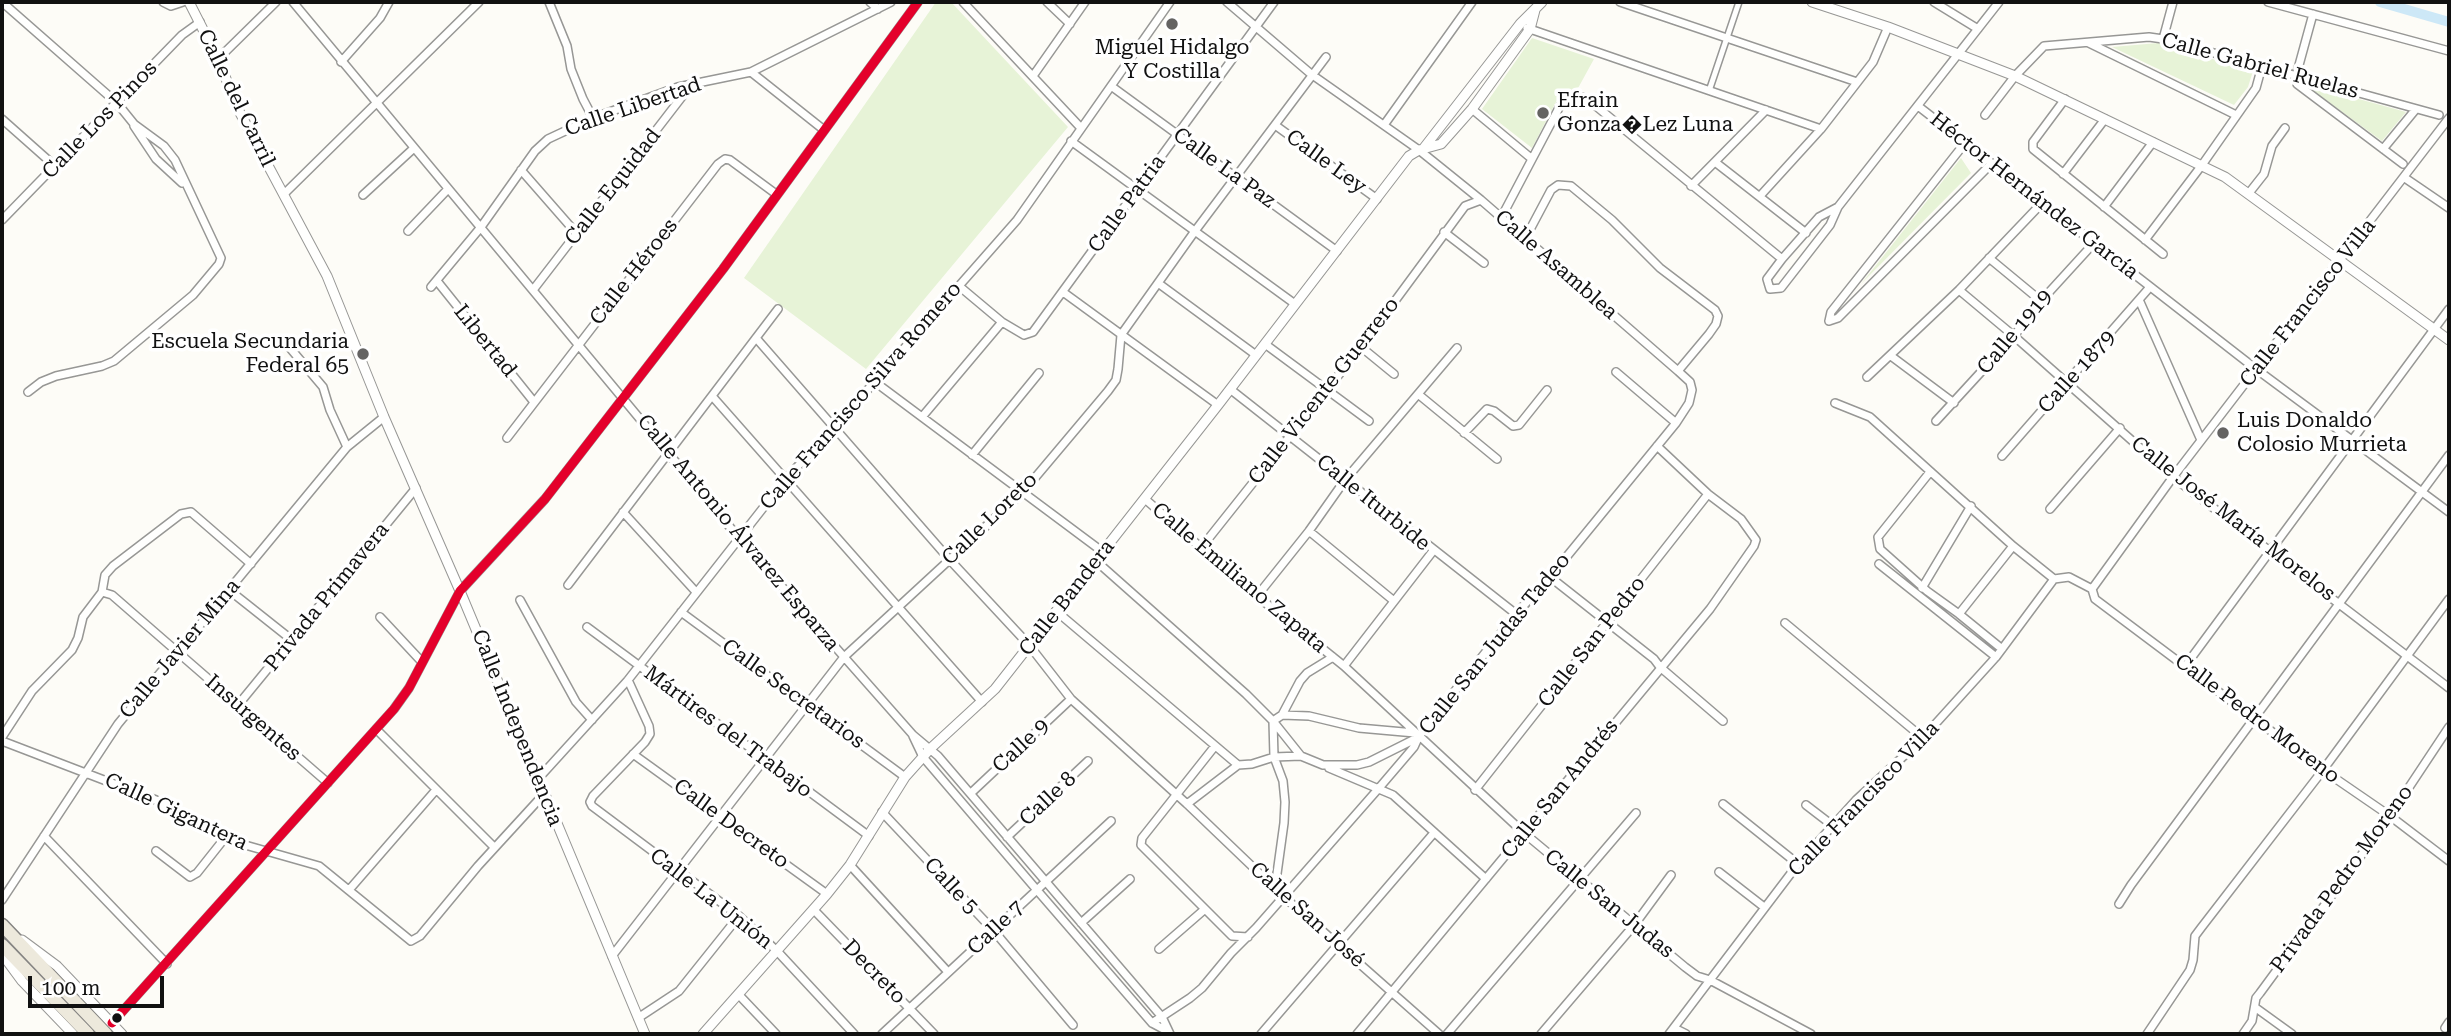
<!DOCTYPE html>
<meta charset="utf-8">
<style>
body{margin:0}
#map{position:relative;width:2451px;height:1036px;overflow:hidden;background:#fdfcf7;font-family:"Roboto Serif",serif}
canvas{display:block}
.frame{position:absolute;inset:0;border:4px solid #111;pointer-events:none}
.scale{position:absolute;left:28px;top:976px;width:136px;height:32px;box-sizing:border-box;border:4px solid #111;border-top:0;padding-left:9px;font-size:21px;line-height:24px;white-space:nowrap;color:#111;-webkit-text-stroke:5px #fff;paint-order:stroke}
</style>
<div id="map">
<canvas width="2451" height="1036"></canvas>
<div class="frame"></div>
<div class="scale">100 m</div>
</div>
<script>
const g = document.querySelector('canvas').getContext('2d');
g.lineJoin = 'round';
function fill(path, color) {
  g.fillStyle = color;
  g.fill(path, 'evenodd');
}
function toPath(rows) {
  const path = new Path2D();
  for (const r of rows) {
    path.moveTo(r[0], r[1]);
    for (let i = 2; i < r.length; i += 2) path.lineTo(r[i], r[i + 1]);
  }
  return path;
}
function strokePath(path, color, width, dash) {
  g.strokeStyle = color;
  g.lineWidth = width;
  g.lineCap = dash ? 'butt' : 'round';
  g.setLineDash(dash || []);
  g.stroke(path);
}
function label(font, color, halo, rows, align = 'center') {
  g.font = font + ' "Roboto Serif",serif';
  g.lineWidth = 7;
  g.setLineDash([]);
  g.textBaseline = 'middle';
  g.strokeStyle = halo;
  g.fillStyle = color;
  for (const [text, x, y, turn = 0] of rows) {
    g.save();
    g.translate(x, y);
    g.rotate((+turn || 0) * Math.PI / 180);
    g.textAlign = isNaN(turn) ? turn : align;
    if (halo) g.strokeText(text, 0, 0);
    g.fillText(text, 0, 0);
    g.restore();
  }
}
const green = toPath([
 [936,2,951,2,1068,127,866,369,744,278],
 [1532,38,1594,59,1577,90,1562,96,1556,102,1532,148,1482,109],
 [2158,43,2253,71,2248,87,2234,105,2112,47],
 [2304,84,2406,112,2382,141],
 [1961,158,1971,173,1861,284]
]);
const canal = toPath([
 [2380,2,2449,22]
]);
const pedestrian = toPath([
 [1709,91,1739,2]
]);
const minor = toPath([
 [2,2,117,103,134,124,164,146,175,160,221,258,219,264,193,295,114,361,102,366,56,376,41,382,28,392],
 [163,2,171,6,183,2],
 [293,2,739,538,913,735,938,756,1162,1017,1170,1034],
 [549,2,567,46,571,69,583,99,593,118],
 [870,2,878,9],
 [963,2,1081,128],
 [1047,2,1070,24],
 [1620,2,1857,82],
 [1934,2,1978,29],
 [2268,2,2449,51],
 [2313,14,2296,76,2297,84,2403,164],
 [1527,28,1821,129],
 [2163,39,2173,2],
 [2089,43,2236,115],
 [218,59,276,2],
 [341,62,380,18,389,2],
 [751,72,824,130],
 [1033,76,1085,2],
 [1111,86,1337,251],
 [2065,99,2033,142,2033,149,2163,254],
 [1918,106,2256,369,2449,512],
 [1472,109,1532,159],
 [1985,115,2015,76,2044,46,2149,37,2163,39,2439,115],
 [2,119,56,167],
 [1275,125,1377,199],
 [1384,125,1472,2],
 [134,126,156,159,182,183],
 [1071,141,1295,304],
 [2383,149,2416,109],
 [1715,162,1806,233],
 [521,170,577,234],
 [2063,174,2105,119],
 [2405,178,2449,208],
 [1691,186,1766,110],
 [2249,193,2264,174,2272,146,2285,128],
 [284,194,479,2],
 [363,195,414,148],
 [1760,196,1821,129,1873,62,1888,27],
 [1838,207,1819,217,1782,259,1767,279,1770,289,1781,288,1830,225,1838,207,1999,2],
 [2104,207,2153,142],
 [1501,218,1560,106,1567,100,1582,97,1591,102,1782,259],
 [2,220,182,35,200,22],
 [408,231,448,189],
 [1444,232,1484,263],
 [1525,239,1551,190,1558,185,1571,186,1612,220,1660,268,1715,310,1718,316,1716,324,1709,334,1678,371],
 [2145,240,2202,165,2256,88,2262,66],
 [1989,258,2041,301],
 [437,281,534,402],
 [1158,283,1256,355],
 [959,286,1002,322,1024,335,1033,332,1274,2],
 [431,287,481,227,535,151,548,139,593,118,678,87,751,72,891,2],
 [533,290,691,85],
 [1959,290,2014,336,2173,477,2449,688],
 [1063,292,1218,405],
 [2140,302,2201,440],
 [1829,321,1838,318,1992,163],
 [1829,321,1831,312,1965,143],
 [756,338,949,559,1029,645,1071,699,1187,804,1283,896,1439,1034],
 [1265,344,1369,421],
 [1361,347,1394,374],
 [290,348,323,387,330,410,347,447],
 [1891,356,1954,403],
 [1616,372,1676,423],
 [1867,377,1959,290,2042,203],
 [875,382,1103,552],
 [1230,389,1516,614],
 [1418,394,1497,459],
 [712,396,982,702],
 [1835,403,1870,417,2013,546],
 [922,417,1002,322],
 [1936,421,2014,336,2041,301,2094,243],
 [1464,433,1487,409,1494,411,1513,426,1519,425,1547,390],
 [507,438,718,164,725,159,730,160,776,194],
 [972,455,1039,373],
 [2002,456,2150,287],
 [1930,472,1878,537,1880,549,1927,591,1959,614,2002,649],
 [1145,499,1257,596,1344,666,1524,833,1685,967,1697,976,1710,980,1811,1034],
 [2050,509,2120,428],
 [623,512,696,592],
 [1309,531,1394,601],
 [1201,548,1361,347,1465,206,1481,200],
 [1096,561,1246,694,1273,721,1301,756],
 [1879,564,1996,657],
 [1550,577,1654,659,1660,667,1723,721],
 [568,585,778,309],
 [1922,588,1971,506],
 [2092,589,2173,477,2449,118],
 [229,590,292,640],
 [102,592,112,595,328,783],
 [102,592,105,575,113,566,181,514,191,512,251,564],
 [1257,596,1309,531,1345,480,1457,348],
 [520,600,576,702,592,720],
 [1056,611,1238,765,1252,764,1274,757,1301,756,1323,765,1357,765,1369,762,1419,737],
 [681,612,905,777],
 [1959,614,2013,546,2054,579],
 [380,617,422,662],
 [1785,623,1923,738],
 [587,627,869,836],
 [2186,665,2449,309],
 [1344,666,1433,551],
 [628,680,649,726,650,734,645,742,593,796,590,802,592,806,739,916,777,951,854,1034],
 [238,705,416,488],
 [1282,715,1309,716,1359,728,1415,733],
 [1273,721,1274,757,1283,781,1285,802,1284,823,1275,888],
 [1273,721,1282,715,1300,681,1307,673,1333,657],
 [376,729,494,847],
 [913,736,923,757,1036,889,1152,1023,1167,1031],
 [2,737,32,691,72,650,78,638,83,617,102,592],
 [2,741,156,800,224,839,319,866,411,941,420,936,478,866,544,794],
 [1215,746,1142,838,1141,845,1232,936,1248,937],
 [633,754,827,894],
 [1329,768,1393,795,1486,879],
 [538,779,628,680,785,480,856,403,1017,220,1170,2],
 [1475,790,1708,494],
 [971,793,1071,699],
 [1187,804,1238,765],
 [1723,804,1798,864],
 [1806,805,1832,825],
 [882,812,994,931,1073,1025],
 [44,836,167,964],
 [1007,837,1088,761],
 [156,851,190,877,197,873,224,839],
 [850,865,948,972],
 [1719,872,1764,907],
 [349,890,435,791],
 [2,900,118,724,347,447,384,417],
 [2119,904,2131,885,2449,455],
 [814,910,934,1034],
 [1081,923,1130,879],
 [1159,949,1205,909],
 [612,956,844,657,1023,492,1108,391,1116,380,1118,369,1121,335,1195,231,1326,57],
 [739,995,776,1034],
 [2256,1008,2292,1034],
 [638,1018,679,991,739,916],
 [112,1023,394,709,409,688,460,591,545,499,723,269,918,2],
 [1152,1023,1190,998,1202,988,1231,953,1256,928,1379,788,1414,747,1419,736,1516,614,1550,577,1676,423,1689,403,1692,390,1690,382,1678,371,1481,200,1419,150,1311,74,1227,2],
 [1674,1028,1686,1034],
 [2445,1028,2449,1022],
 [882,1034,1111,821],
 [1261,1034,1433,834],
 [1357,1034,1710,609,1754,546,1756,540,1741,519,1708,494,1657,446],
 [1447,1034,1636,813],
 [1541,1034,1635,924,1671,875],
 [1669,1034,1798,864,1856,800,1919,742,1996,657,2054,579,2069,577,2092,589,2095,599,2323,770,2390,816,2449,861],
 [2147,1034,2190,970,2193,960,2195,936,2201,928,2323,770,2449,599],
 [2243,1034,2252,1021,2256,998,2260,993,2390,816,2449,727]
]);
const tertiary = toPath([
 [189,2,218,59,239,111,327,276,384,417,460,591,645,1034],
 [1812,2,1888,27,2015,76,2225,177,2449,340],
 [1423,149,1520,24,1542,2],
 [22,940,57,966,122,1034],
 [2,954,22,981,73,1034],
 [703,1034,827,894,850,865,905,777,931,748,995,689,1218,405,1409,156,1419,150,1441,144,1472,109,1530,29,1535,10]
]);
const primary = toPath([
 [2,925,106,1034],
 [2,945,88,1034]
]);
const bus1 = toPath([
 [112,1023,394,709,409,688,460,591,545,499,723,269,918,2]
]);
const markers = [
 [1172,24,7,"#646362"],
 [1543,113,7,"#646362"],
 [363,354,7,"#646362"],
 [2223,433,7,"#646362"],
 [117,1018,6,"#111"]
];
const poiNames = [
 ["Miguel Hidalgo",1172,48,"center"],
 ["Y Costilla",1172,72,"center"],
 ["Efrain",1557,101],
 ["Gonza�Lez Luna",1557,125],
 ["Escuela Secundaria",349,342,"right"],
 ["Federal 65",349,366,"right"],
 ["Luis Donaldo",2237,421],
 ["Colosio Murrieta",2237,445]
];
const streetNames = [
 ["Calle Gabriel Ruelas",2260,66,15],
 ["Calle del Carril",236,98,64],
 ["Calle Libertad",633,107,-19],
 ["Calle Los Pinos",100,120,-46],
 ["Calle Ley",1326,162,36],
 ["Calle La Paz",1224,168,36],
 ["Calle Equidad",613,187,-52],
 ["Héctor Hernández García",2034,196,38],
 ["Calle Patria",1127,204,-54],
 ["Calle Asamblea",1556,265,41],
 ["Calle Héroes",634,272,-52],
 ["Calle Francisco Villa",2308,303,-52],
 ["Calle 1919",2015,332,-50],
 ["Libertad",485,341,51],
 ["Calle 1879",2077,372,-48],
 ["Calle Vicente Guerrero",1324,391,-52],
 ["Calle Francisco Silva Romero",861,396,-49],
 ["Calle Iturbide",1373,503,39],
 ["Calle Loreto",990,519,-44],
 ["Calle José María Morelos",2233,519,38],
 ["Calle Antonio Álvarez Esparza",738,533,50],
 ["Calle Emiliano Zapata",1239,578,40],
 ["Privada Primavera",327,597,-51],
 ["Calle Bandera",1067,598,-52],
 ["Calle San Pedro",1592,642,-52],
 ["Calle San Judas Tadeo",1495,644,-51],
 ["Calle Javier Mina",180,649,-50],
 ["Calle Secretarios",793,694,36],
 ["Insurgentes",253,718,41],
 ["Calle Pedro Moreno",2257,719,37],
 ["Calle Independencia",517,728,68],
 ["Mártires del Trabajo",728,732,37],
 ["Calle 9",1021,746,-43],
 ["Calle San Andrés",1560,789,-51],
 ["Calle 8",1048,799,-43],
 ["Calle Francisco Villa",1864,799,-46],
 ["Calle Gigantera",176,812,25],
 ["Calle Decreto",731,824,36],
 ["Privada Pedro Moreno",2342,879,-54],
 ["Calle 5",951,886,47],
 ["Calle La Unión",711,899,38],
 ["Calle San Judas",1609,904,39],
 ["Calle San José",1307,915,42],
 ["Calle 7",996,928,-43],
 ["Decreto",874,972,46]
];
fill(green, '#e7f3d7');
strokePath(canal, '#cde8f7', 10);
strokePath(pedestrian, '#979795', 8);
strokePath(minor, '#979795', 10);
strokePath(tertiary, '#979795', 11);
strokePath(primary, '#858482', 15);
strokePath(pedestrian, '#fffffe', 5);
strokePath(minor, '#fffffe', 7);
strokePath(tertiary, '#fffffe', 9);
strokePath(primary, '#ede9dc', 12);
strokePath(bus1, '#e4002b', 9);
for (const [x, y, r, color] of markers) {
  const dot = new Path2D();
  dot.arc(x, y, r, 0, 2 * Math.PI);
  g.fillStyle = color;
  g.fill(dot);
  strokePath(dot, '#fff', 2.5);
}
label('21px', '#111', '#fff', poiNames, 'left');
label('21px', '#111', '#fff', streetNames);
</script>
